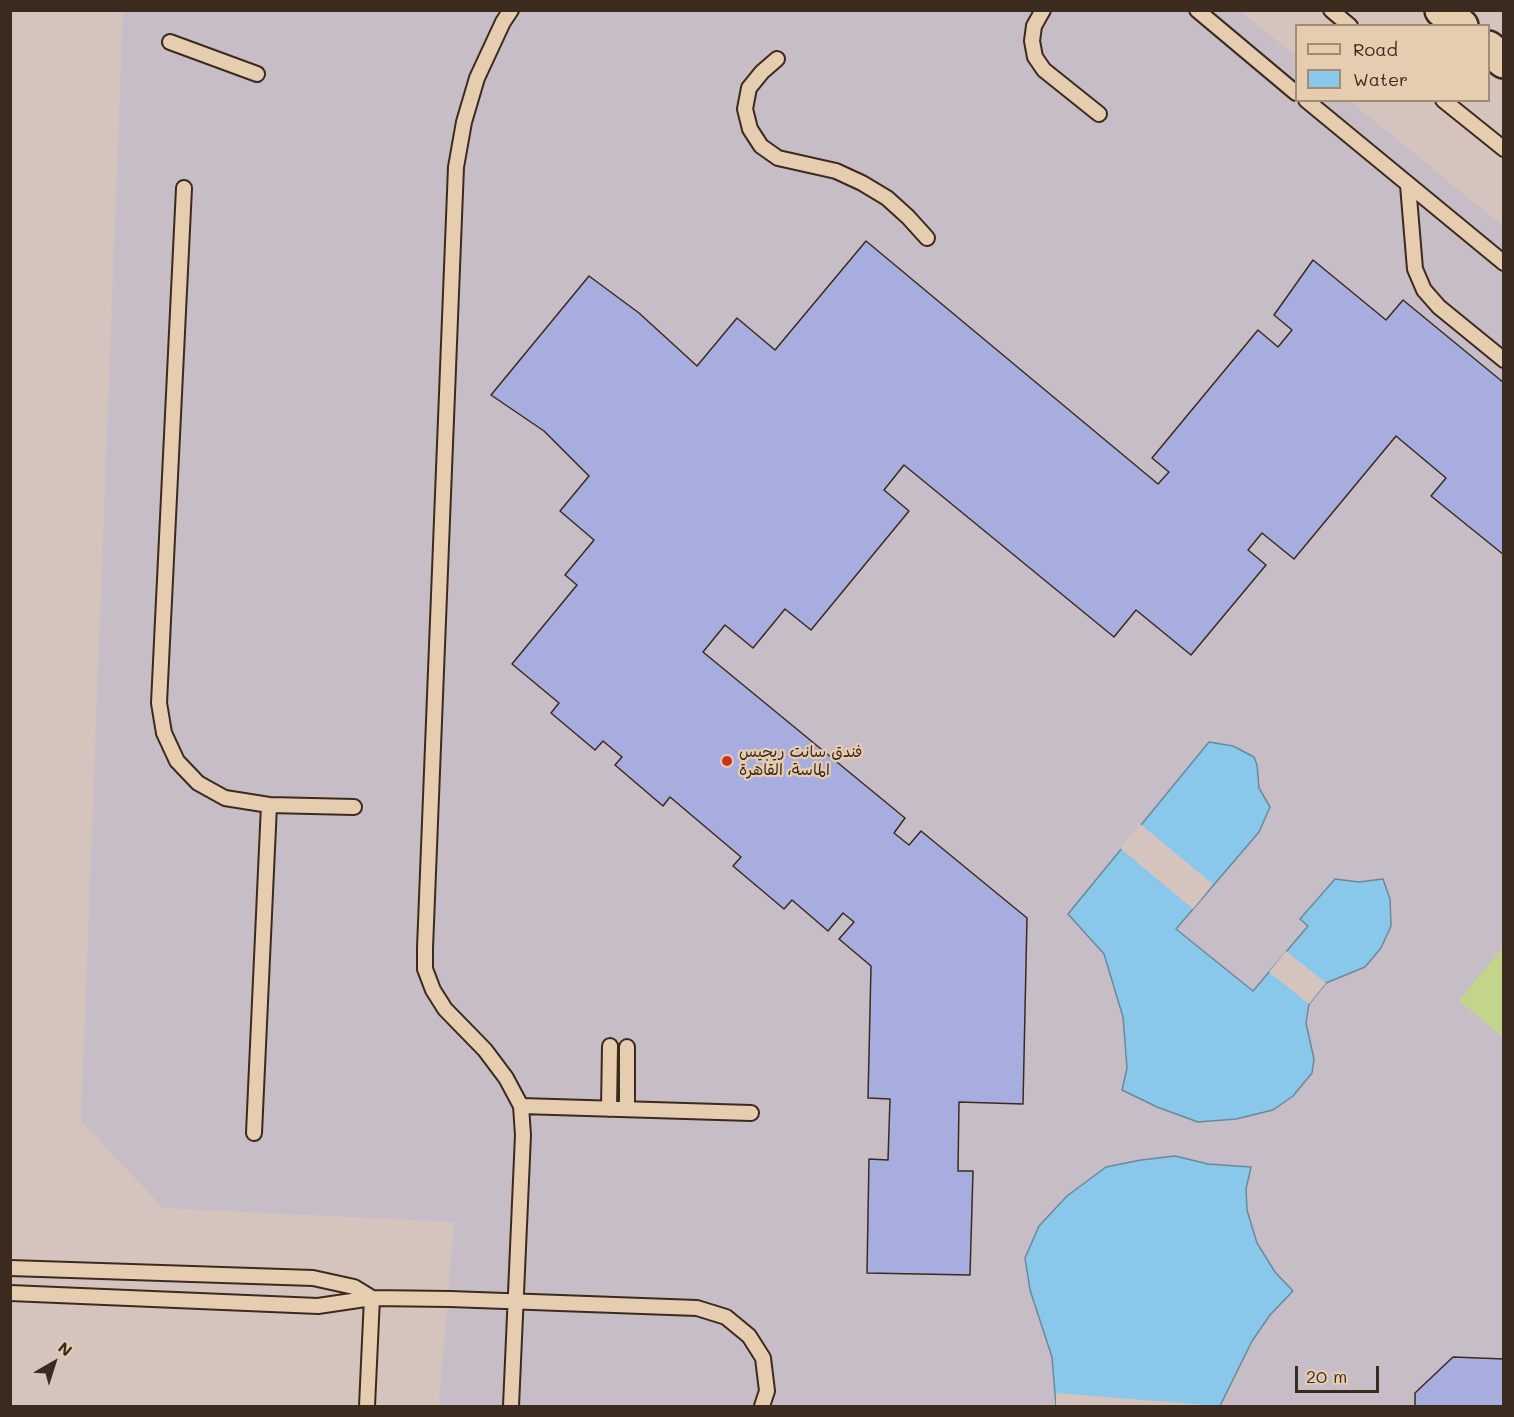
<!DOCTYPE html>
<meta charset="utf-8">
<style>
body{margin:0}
#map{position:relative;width:1514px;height:1417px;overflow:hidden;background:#d4c4bd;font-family:Mali,sans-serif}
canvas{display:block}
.frame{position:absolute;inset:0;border:12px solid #3b2a1e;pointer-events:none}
.legend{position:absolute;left:1295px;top:24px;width:195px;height:78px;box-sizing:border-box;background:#e7cdaf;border:2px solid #a28c75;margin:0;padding:8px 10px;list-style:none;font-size:18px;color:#3b2a1e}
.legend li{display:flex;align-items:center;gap:12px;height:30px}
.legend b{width:30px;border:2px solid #a28c75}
.north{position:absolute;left:24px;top:1333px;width:60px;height:60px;-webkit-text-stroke:4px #e7cdaf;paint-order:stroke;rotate:39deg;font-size:16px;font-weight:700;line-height:24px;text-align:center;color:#3b2a1e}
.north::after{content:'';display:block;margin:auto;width:21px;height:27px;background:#3b2a1e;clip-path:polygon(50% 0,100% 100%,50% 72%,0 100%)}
.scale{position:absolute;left:1295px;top:1366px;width:84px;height:27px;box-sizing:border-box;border:3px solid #3b2a1e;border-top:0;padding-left:8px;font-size:18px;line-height:21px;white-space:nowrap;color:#3b2a1e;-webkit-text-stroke:4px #e7cdaf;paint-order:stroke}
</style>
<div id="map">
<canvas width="1514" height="1417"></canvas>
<div class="frame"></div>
<ul class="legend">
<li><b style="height:8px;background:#e7cdaf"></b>Road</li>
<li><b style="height:16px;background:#8ac8eb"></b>Water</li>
</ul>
<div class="north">N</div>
<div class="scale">20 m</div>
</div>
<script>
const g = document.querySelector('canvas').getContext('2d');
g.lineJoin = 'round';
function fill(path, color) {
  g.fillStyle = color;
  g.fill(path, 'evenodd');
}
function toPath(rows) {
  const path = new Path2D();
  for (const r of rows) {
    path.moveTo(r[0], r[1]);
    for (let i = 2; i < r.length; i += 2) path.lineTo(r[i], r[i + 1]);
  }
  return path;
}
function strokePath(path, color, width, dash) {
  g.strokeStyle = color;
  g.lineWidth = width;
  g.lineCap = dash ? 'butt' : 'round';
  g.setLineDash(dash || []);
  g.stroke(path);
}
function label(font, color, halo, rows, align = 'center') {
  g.font = font + ' Mali,"Playpen Sans Arabic",sans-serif';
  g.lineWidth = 4.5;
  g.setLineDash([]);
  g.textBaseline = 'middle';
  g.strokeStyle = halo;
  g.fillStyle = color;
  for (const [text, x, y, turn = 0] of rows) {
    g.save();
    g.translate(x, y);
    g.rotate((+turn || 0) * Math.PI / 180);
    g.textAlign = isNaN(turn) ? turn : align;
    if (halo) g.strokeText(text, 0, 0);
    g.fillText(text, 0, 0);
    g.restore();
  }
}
const built = toPath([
 [123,11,1240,11,1296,56,1296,100,1350,101,1503,226,1503,1406,439,1406,454,1222,163,1208,81,1121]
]);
const green = toPath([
 [1503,947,1503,1037,1459,1001]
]);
const water = toPath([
 [1209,742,1233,746,1254,757,1257,765,1259,788,1270,807,1259,832,1176,929,1253,991,1308,926,1300,919,1335,879,1359,882,1383,879,1390,899,1391,926,1381,948,1365,967,1326,983,1309,1004,1306,1023,1314,1059,1312,1073,1293,1096,1273,1110,1236,1119,1198,1122,1157,1107,1122,1090,1127,1068,1123,1017,1104,954,1068,914,1209,742],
 [1175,1156,1208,1164,1251,1167,1246,1189,1247,1210,1257,1243,1275,1272,1293,1291,1270,1315,1252,1341,1220,1406,1056,1406,1052,1357,1030,1290,1025,1258,1039,1226,1067,1196,1106,1167,1141,1160,1175,1156]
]);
const pier = toPath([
 [1140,824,1213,884,1193,909,1120,848],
 [1286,951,1326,983,1309,1004,1269,972],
 [1056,1393,1220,1406,1056,1406]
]);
const building = toPath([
 [866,241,1158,484,1169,472,1152,458,1258,330,1278,347,1292,330,1274,315,1313,260,1386,320,1403,300,1504,383,1504,555,1431,496,1446,478,1396,436,1294,559,1262,533,1248,550,1266,565,1191,655,1136,610,1114,637,904,465,884,490,909,511,811,630,785,609,753,648,725,625,703,652,905,818,894,833,909,845,921,831,1027,918,1023,1104,959,1102,958,1171,973,1171,970,1275,867,1273,869,1159,888,1160,890,1099,868,1098,871,966,839,939,854,922,843,913,828,931,792,900,784,909,733,866,741,857,670,797,663,806,615,765,622,757,603,741,595,750,551,713,559,703,512,664,577,585,565,575,594,540,560,511,589,476,544,431,491,395,589,276,639,313,697,366,737,318,775,350,866,241],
 [1453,1357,1504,1359,1504,1406,1415,1406,1415,1393,1453,1357]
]);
const lane = toPath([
 [511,10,503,22,477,78,464,122,456,167,425,948,425,969,433,990,445,1009,485,1050,506,1078,521,1106,523,1135,511,1406],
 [1043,10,1034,26,1032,41,1035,57,1044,70,1099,114],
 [1197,10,1296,93],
 [1331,10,1350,26],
 [170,42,257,74],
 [777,59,762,72,749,88,745,109,750,129,761,146,778,158,836,171,862,183,887,198,908,217,927,238],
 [1306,100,1504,263],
 [1443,100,1504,149],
 [1408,185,1415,269,1424,290,1439,307,1504,360],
 [184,188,159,703,164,733,177,761,198,783,225,798,269,805,354,807],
 [521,1106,751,1113],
 [609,1109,610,1046],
 [627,1109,627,1047],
 [254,1133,269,805],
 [10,1268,313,1278,354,1287,372,1298],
 [10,1293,318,1306,372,1298,450,1299,697,1308,726,1317,749,1336,763,1358,767,1391,762,1406],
 [367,1406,372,1298]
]);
const secondary = toPath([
 [1442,10,1461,26],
 [1488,48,1504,61]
]);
const markers = [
 [727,761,6,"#c8321e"]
];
const poiNames = [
 ["فندق سانت ريجيس",739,752],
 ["الماسة، القاهرة",739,770]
];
fill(built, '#c6bdc7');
fill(green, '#c3d58a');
fill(water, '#8ac8eb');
strokePath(water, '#6a8999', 1.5);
fill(pier, '#d4c4bd');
fill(building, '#a7aedf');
strokePath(building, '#3b2a1e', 1.5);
strokePath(lane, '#3b2a1e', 18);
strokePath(secondary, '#3b2a1e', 38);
strokePath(lane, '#e7cdaf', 14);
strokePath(secondary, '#e7cdaf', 33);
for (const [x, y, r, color] of markers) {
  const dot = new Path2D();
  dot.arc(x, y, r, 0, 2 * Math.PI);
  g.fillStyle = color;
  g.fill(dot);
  strokePath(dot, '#e7cdaf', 2);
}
label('16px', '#3b2a1e', '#e7cdaf', poiNames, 'left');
</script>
